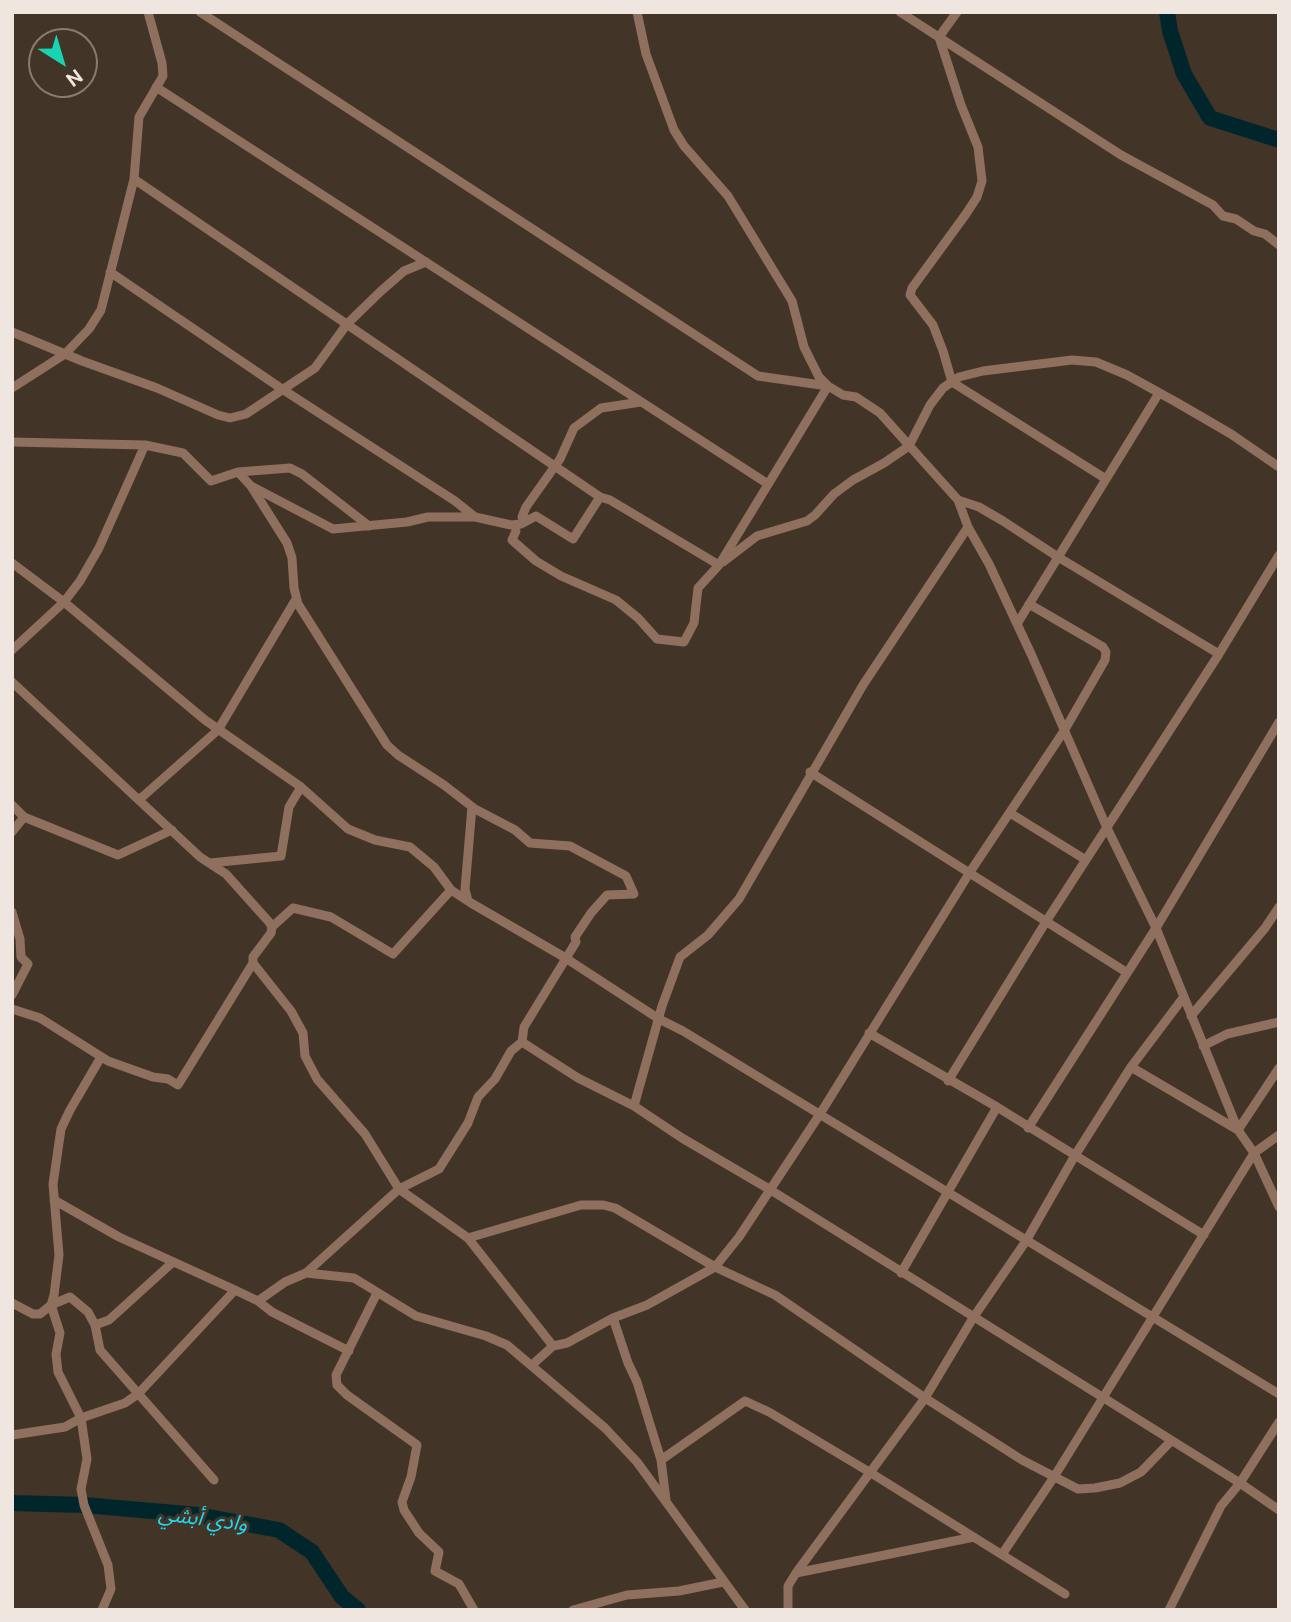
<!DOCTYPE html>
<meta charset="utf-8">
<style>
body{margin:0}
#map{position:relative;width:1291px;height:1622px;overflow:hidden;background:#423528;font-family:"Public Sans",sans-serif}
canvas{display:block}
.frame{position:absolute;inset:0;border:14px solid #efe7df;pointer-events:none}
.north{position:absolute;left:28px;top:28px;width:70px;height:70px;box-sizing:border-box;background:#423528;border:2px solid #877c71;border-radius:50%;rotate:143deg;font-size:19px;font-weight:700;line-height:28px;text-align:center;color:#efe7df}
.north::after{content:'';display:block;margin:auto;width:24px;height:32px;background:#17d5b2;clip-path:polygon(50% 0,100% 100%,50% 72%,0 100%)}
</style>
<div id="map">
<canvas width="1291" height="1622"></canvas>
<div class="frame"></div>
<div class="north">N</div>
</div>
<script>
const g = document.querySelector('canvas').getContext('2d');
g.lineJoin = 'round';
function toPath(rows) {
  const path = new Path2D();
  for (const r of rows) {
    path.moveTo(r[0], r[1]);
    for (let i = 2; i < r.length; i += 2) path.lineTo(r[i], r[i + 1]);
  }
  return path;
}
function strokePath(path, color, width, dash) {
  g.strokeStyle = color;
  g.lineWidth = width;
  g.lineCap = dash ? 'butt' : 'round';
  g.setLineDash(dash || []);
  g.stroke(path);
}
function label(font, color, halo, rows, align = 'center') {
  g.font = font + ' "Public Sans","Noto Sans Arabic",sans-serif';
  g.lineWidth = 6;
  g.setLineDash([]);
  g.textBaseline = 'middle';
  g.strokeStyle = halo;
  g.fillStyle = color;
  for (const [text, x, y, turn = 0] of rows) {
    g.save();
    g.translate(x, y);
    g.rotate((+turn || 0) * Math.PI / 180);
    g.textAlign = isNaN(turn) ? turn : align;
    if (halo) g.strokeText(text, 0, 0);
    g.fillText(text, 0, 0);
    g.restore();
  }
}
const river = toPath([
 [1167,12,1170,31,1184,74,1210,118,1279,140],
 [12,1503,84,1505,198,1515,279,1530,312,1552,342,1597,358,1610]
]);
const minor = toPath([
 [200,12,758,376,828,386,719,565,698,588,694,623,684,642,657,639,638,618,616,600,561,576,536,561,512,540,516,531],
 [637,12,646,54,674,130,684,146,728,196,792,301,804,347,819,377,828,386,843,395,856,397,880,413,958,500,968,527,989,564,1032,656,1107,828,1156,928,1238,1130,1254,1153,1279,1207],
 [900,12,1121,155,1213,205,1223,216,1236,219,1254,231,1265,234,1279,245],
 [939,37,961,105,978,147,982,181,977,197,966,214,912,288,910,295,933,325,943,351,952,382,1106,479],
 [939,37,957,12],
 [156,87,768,484],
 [134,179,600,497,610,500,719,565],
 [110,272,282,389,455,501,475,517,511,525,521,524,536,516,573,539,600,497],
 [12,332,82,361,157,388,218,415,230,418,246,414,315,368,347,324,381,291,404,271,426,262],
 [12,388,65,354,89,329,101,310,134,179,139,117,163,76,162,63,148,12],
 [12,442,145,445,183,453,211,481,238,472,290,468,302,474,369,526],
 [238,472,251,486,333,529,407,522,428,517,475,517],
 [251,486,287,543,292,558,294,588,298,604,387,745,398,755,444,785,475,809,515,830,530,843,570,846,626,876,634,894,607,895,591,913,575,937,576,942,524,1027,522,1042,578,1078,634,1106,682,1138,769,1189,1240,1483,1279,1510],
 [958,500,979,507,1003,521,1058,557,1219,654],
 [522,517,526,507,560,459,574,428,601,408,641,402],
 [723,562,757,536,807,521,815,515,834,494,853,480,884,463,909,446,930,405,943,388,959,377,983,371,1072,360,1096,362,1127,375,1176,402,1231,434,1279,467],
 [12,563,64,602,205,720,301,787,348,829,375,840,410,847,434,867,451,890,471,903,564,957,659,1019,683,1031,1279,1394],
 [1017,624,1159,393],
 [12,650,64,602,80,581,99,548,145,445],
 [12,682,200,857,226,874,269,922,272,927,271,933,253,957,253,963,291,1011,303,1033,305,1056,317,1079,365,1134,399,1189,468,1238,553,1346],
 [810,772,1126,972],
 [140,799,218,730,296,599],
 [12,805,24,817,12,832],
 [1010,813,1086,860],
 [24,817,118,855,172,830],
 [210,863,281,856,289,807,301,787],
 [468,901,465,889,472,807],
 [12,912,20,939,21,957,28,964,12,995],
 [272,927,293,908,331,917,393,954,451,890],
 [12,1009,40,1018,108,1061,153,1077,168,1079,178,1085,253,963],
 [1191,1016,1265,928,1279,907],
 [869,1033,997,1107,1204,1235],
 [1203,1046,1227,1034,1279,1022],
 [101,1057,70,1110,61,1129,53,1184,59,1255,54,1295,51,1305,60,1333,56,1354,58,1372,81,1418,87,1459,81,1489,84,1505,108,1565,111,1589,102,1610],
 [1131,1067,1238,1130,1279,1068],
 [948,1081,1047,920,1219,654,1279,555],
 [634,1106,662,1006,680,957,708,935,739,899,863,685,968,527],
 [1028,1128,1156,928,1279,722],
 [54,1200,119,1237,235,1290,258,1301,272,1312,349,1351],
 [468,1238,581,1205,603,1205,615,1208,715,1267,775,1295,925,1398,1022,1460,1078,1489,1095,1488,1120,1483,1141,1472,1171,1441],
 [306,1273,399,1189,439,1169,468,1123,478,1097,495,1079,511,1051,522,1042],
 [901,1273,997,1107],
 [377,1293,336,1375,337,1385,347,1395,417,1445,411,1477,402,1502,404,1510,419,1533,439,1552,435,1571,459,1584,474,1610],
 [258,1301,285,1282,306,1273,354,1278,416,1316,486,1336,507,1345,605,1428,637,1462,745,1610],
 [12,1303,33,1314,40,1314,51,1305,70,1297,88,1312,95,1325,100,1350,214,1480],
 [613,1318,628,1363,637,1382,661,1460,666,1500],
 [95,1325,109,1320,173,1262],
 [532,1365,553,1346,567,1343,613,1318,647,1305,715,1267,739,1237,820,1114,970,872,1064,731,1105,660,1106,652,1103,647,1029,604],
 [12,1435,65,1427,81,1418,125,1403,138,1394,235,1290],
 [661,1460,745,1401,769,1412,871,1473,1065,1594],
 [1003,1553,1054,1477,1254,1153,1279,1135],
 [796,1573,974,1537],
 [573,1610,627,1595,679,1591,723,1582],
 [788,1610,788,1586,796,1573,925,1398,973,1318,1026,1241,1074,1157,1131,1067,1183,998],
 [1169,1610,1221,1506,1240,1483,1279,1422]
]);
const waterNames = [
 ["وادي أبشي",203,1519,7]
];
strokePath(river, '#00262c', 16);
strokePath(minor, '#8f6f5e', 9);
label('italic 21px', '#1fd9f0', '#423528', waterNames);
</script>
